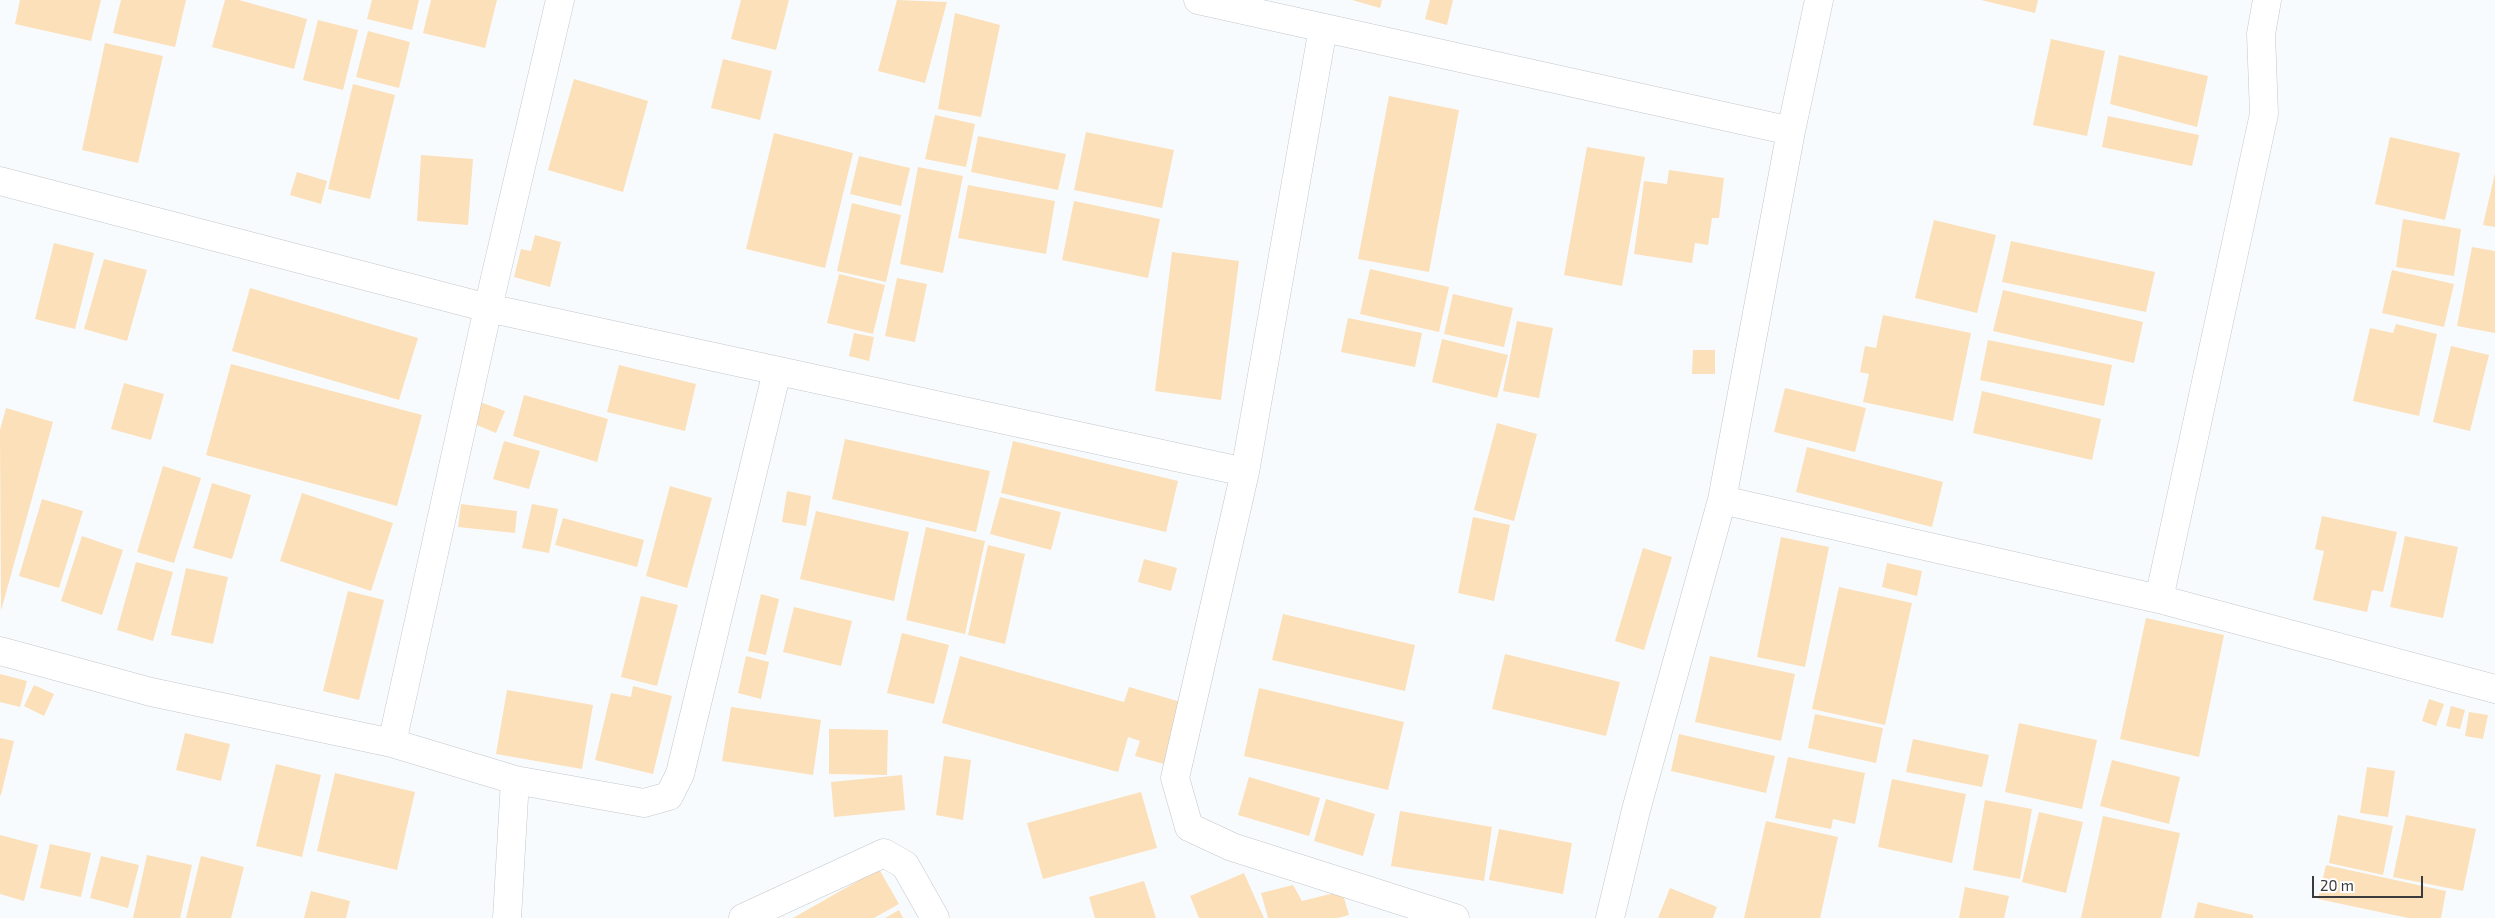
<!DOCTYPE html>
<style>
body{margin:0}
#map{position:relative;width:2495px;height:918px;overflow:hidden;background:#f8fbfe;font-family:"Exo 2",sans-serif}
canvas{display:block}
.scale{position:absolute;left:2312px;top:876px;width:111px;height:22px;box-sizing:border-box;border:2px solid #3a3b3c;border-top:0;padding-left:6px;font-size:15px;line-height:18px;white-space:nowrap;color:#3a3b3c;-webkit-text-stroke:4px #fff;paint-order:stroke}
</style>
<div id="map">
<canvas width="2495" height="918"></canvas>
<div class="scale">20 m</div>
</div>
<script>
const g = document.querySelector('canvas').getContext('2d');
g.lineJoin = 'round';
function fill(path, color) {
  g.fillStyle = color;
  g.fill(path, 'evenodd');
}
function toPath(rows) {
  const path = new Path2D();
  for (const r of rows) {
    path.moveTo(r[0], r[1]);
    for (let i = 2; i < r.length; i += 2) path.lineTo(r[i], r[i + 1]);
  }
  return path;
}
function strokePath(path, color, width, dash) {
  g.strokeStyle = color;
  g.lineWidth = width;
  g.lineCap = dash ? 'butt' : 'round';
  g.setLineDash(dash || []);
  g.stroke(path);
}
const building = toPath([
 [20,0,101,0,91,41,15,24],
 [121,0,186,0,175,47,113,33],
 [225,0,239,0,307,19,294,69,212,47],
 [372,0,419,0,412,30,367,19],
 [431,0,497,0,485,48,423,33],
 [741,0,789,0,776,50,731,39],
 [897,0,947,2,925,83,878,71],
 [1352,0,1382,0,1380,8],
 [1430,0,1453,0,1447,25,1425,19],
 [1981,0,2038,0,2035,13],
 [955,13,1000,25,981,117,938,109],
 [318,20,358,30,343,90,303,80],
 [368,31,410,42,399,88,356,77],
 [2051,39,2105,51,2087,136,2033,125],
 [105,43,163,56,138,163,82,150],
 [2119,55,2208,76,2197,127,2110,104],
 [723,59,772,71,760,120,711,108],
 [574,79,648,101,623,192,548,170],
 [353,84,395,95,370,199,328,189],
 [1389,96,1459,110,1429,272,1358,259],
 [935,115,975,124,966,167,925,159],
 [2108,116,2199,135,2192,166,2102,147],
 [1086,132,1174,150,1162,208,1074,190],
 [774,133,853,153,825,268,746,249],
 [978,136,1066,154,1058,190,971,172],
 [2390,137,2460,153,2445,220,2375,204],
 [1587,147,1645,157,1622,286,1564,275],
 [421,155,473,159,468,225,417,221],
 [859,156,910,168,901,206,850,194],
 [918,167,963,176,943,273,900,264],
 [1669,170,1724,178,1719,218,1712,218,1708,245,1695,243,1692,263,1634,254,1644,181,1667,184],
 [297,172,327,181,321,204,290,195],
 [2495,173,2495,227,2483,225],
 [968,185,1055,201,1046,254,958,238],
 [1074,201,1160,219,1148,278,1062,260],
 [852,203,901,215,886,282,837,271],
 [2403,219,2461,229,2454,276,2396,267],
 [1934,220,1996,235,1977,313,1915,298],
 [535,235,561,242,550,287,514,277,521,249,531,251],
 [2011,241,2155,272,2146,312,2002,282],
 [54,243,94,253,75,329,35,319],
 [2472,247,2495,251,2495,333,2457,326],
 [1172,252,1239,261,1221,400,1155,391],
 [104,259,147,270,127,341,84,329],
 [1370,269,1449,287,1439,332,1360,314],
 [2392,270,2454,284,2444,327,2382,313],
 [839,274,885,285,873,334,827,323],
 [897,278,927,284,915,342,885,336],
 [250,288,418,338,399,400,232,351],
 [2003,290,2143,322,2134,363,1993,331],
 [1453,294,1513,308,1504,347,1444,334],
 [1883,315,1971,333,1953,421,1863,402,1869,374,1860,372,1865,346,1876,348],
 [1348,318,1422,333,1415,367,1341,352],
 [1517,321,1553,328,1539,398,1503,391],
 [2396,324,2437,334,2419,416,2353,401,2370,328,2393,333],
 [854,333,874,337,869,361,849,356],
 [1442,339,1508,355,1497,398,1432,382],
 [1988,340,2112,365,2104,406,1980,380],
 [2451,346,2489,355,2470,431,2433,422],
 [1693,350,1715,350,1715,374,1692,374],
 [231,364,422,415,397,506,206,455],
 [619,365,696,384,685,431,607,412],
 [124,383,164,394,151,440,111,429],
 [1785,388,1866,408,1855,452,1774,432],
 [1982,391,2101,419,2092,460,1973,433],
 [524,395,608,419,597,462,513,436],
 [480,402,505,411,496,433,472,423],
 [6,408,53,422,1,611,0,430],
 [1497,423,1537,434,1514,521,1474,510],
 [845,439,990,471,976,532,832,499],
 [504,441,540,451,529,489,493,479],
 [1013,441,1178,481,1166,532,1001,493],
 [1807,447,1943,482,1932,527,1796,492],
 [163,466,201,478,174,563,137,552],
 [212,483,251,495,232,559,193,548],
 [670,486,712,498,687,588,646,576],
 [787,491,811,496,806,526,782,522],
 [302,493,393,523,371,591,280,561],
 [1000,497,1061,512,1051,550,990,534],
 [42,499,83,511,59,588,19,576],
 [461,504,517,511,515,533,458,527],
 [532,504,558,509,549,553,522,548],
 [816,511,909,532,894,601,800,579],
 [2322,516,2397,532,2383,592,2372,590,2367,612,2313,600,2324,551,2315,549],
 [1473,517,1510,525,1494,601,1458,593],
 [563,518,644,540,637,567,555,545],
 [926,527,985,541,965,634,906,620],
 [82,536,123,550,102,615,61,601],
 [2405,536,2458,547,2443,618,2390,607],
 [1781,537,1829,547,1805,667,1757,657],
 [988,545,1025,554,1005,644,968,635],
 [1643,548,1672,557,1644,650,1615,641],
 [1144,559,1177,568,1171,591,1138,582],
 [136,562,173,572,153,641,117,630],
 [1887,563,1922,571,1917,596,1882,587],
 [186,568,228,577,213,644,171,635],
 [1839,587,1912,603,1885,725,1812,709],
 [348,591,384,600,359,700,323,691],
 [761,594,779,599,766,655,748,651],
 [641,596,678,605,657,686,621,677],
 [794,607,852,621,841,666,783,652],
 [1283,614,1415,645,1405,691,1272,660],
 [2146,618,2224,635,2199,757,2120,739],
 [902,633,949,645,934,704,887,693],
 [1505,654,1620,682,1606,736,1492,709],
 [746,656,769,662,761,699,738,693],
 [960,656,1124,702,1129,687,1181,702,1164,764,1135,756,1140,741,1128,737,1118,772,942,723],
 [1710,656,1795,674,1781,741,1695,722],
 [0,674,27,681,20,707,0,702],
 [34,685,54,694,44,716,24,706],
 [633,686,672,696,653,774,595,760,611,693,631,697],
 [1259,688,1404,722,1388,790,1244,756],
 [507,690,593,705,582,769,496,754],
 [2429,699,2444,704,2436,726,2422,721],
 [2451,706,2465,710,2460,729,2446,726],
 [731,707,821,720,813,775,722,761],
 [2469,712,2488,715,2483,739,2465,736],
 [1815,714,1883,728,1876,763,1808,748],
 [2019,723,2097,740,2082,809,2005,792],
 [829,729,888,730,887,775,829,774],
 [185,733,230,744,221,781,176,770],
 [1679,734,1775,756,1766,793,1671,771],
 [0,738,14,741,1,795,0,795],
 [1913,739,1989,755,1982,787,1906,772],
 [944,756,971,760,963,820,936,815],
 [1788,757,1865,773,1855,824,1833,819,1831,829,1775,818],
 [2112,760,2180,777,2169,824,2100,806],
 [276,764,321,775,302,857,256,846],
 [2367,767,2395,771,2388,817,2360,813],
 [335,773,415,792,397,870,317,851],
 [902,775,905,810,834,817,831,782],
 [1249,777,1320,798,1309,836,1238,815],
 [1892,779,1966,794,1952,863,1878,847],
 [1141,792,1157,848,1043,879,1027,823],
 [1326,799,1375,814,1363,856,1314,841],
 [1985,800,2032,809,2020,879,1973,870],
 [1400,811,1492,827,1484,881,1391,866],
 [2039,812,2083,822,2066,893,2022,882],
 [2338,815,2393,826,2383,875,2329,863],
 [2406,815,2476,829,2463,891,2393,877],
 [2103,816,2180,833,2161,918,2081,918],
 [1766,821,1838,837,1820,918,1744,918],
 [1499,829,1572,843,1563,894,1489,880],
 [0,835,38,845,24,901,0,894],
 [50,844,91,853,81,897,40,888],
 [147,855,192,865,180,918,133,918],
 [101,856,139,865,128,908,90,898],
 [201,856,244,867,231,918,186,918],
 [2326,865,2446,891,2441,918,2408,918,2318,899],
 [879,869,899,904,874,918,793,918],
 [1244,873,1264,918,1199,918,1190,896],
 [1144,881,1156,918,1095,918,1089,897],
 [1293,885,1302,901,1342,891,1349,915,1338,918,1268,918,1261,893],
 [1965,887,2009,896,2004,918,1959,918],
 [1670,888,1717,907,1713,918,1658,918],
 [311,891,350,901,346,918,304,918],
 [2198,902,2253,915,2253,918,2194,918],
 [899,910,903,918,885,918]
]);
const minor = toPath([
 [1198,0,1791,131],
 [1323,28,1245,472,1175,778,1189,827,1232,847,1455,918],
 [0,181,488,308,1245,472],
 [1722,500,2159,599,2495,689],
 [2159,599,2264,114,2261,34,2267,0],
 [0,651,151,692,392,743,515,780,644,803,669,796,680,774,777,371],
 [392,743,488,308,560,0],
 [507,918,515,780],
 [743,918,884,853,905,865,935,918],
 [1610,918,1636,810,1722,500,1791,131,1819,0]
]);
fill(building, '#fbe0ba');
strokePath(minor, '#c4c7ca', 29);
strokePath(minor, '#fff', 28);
</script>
